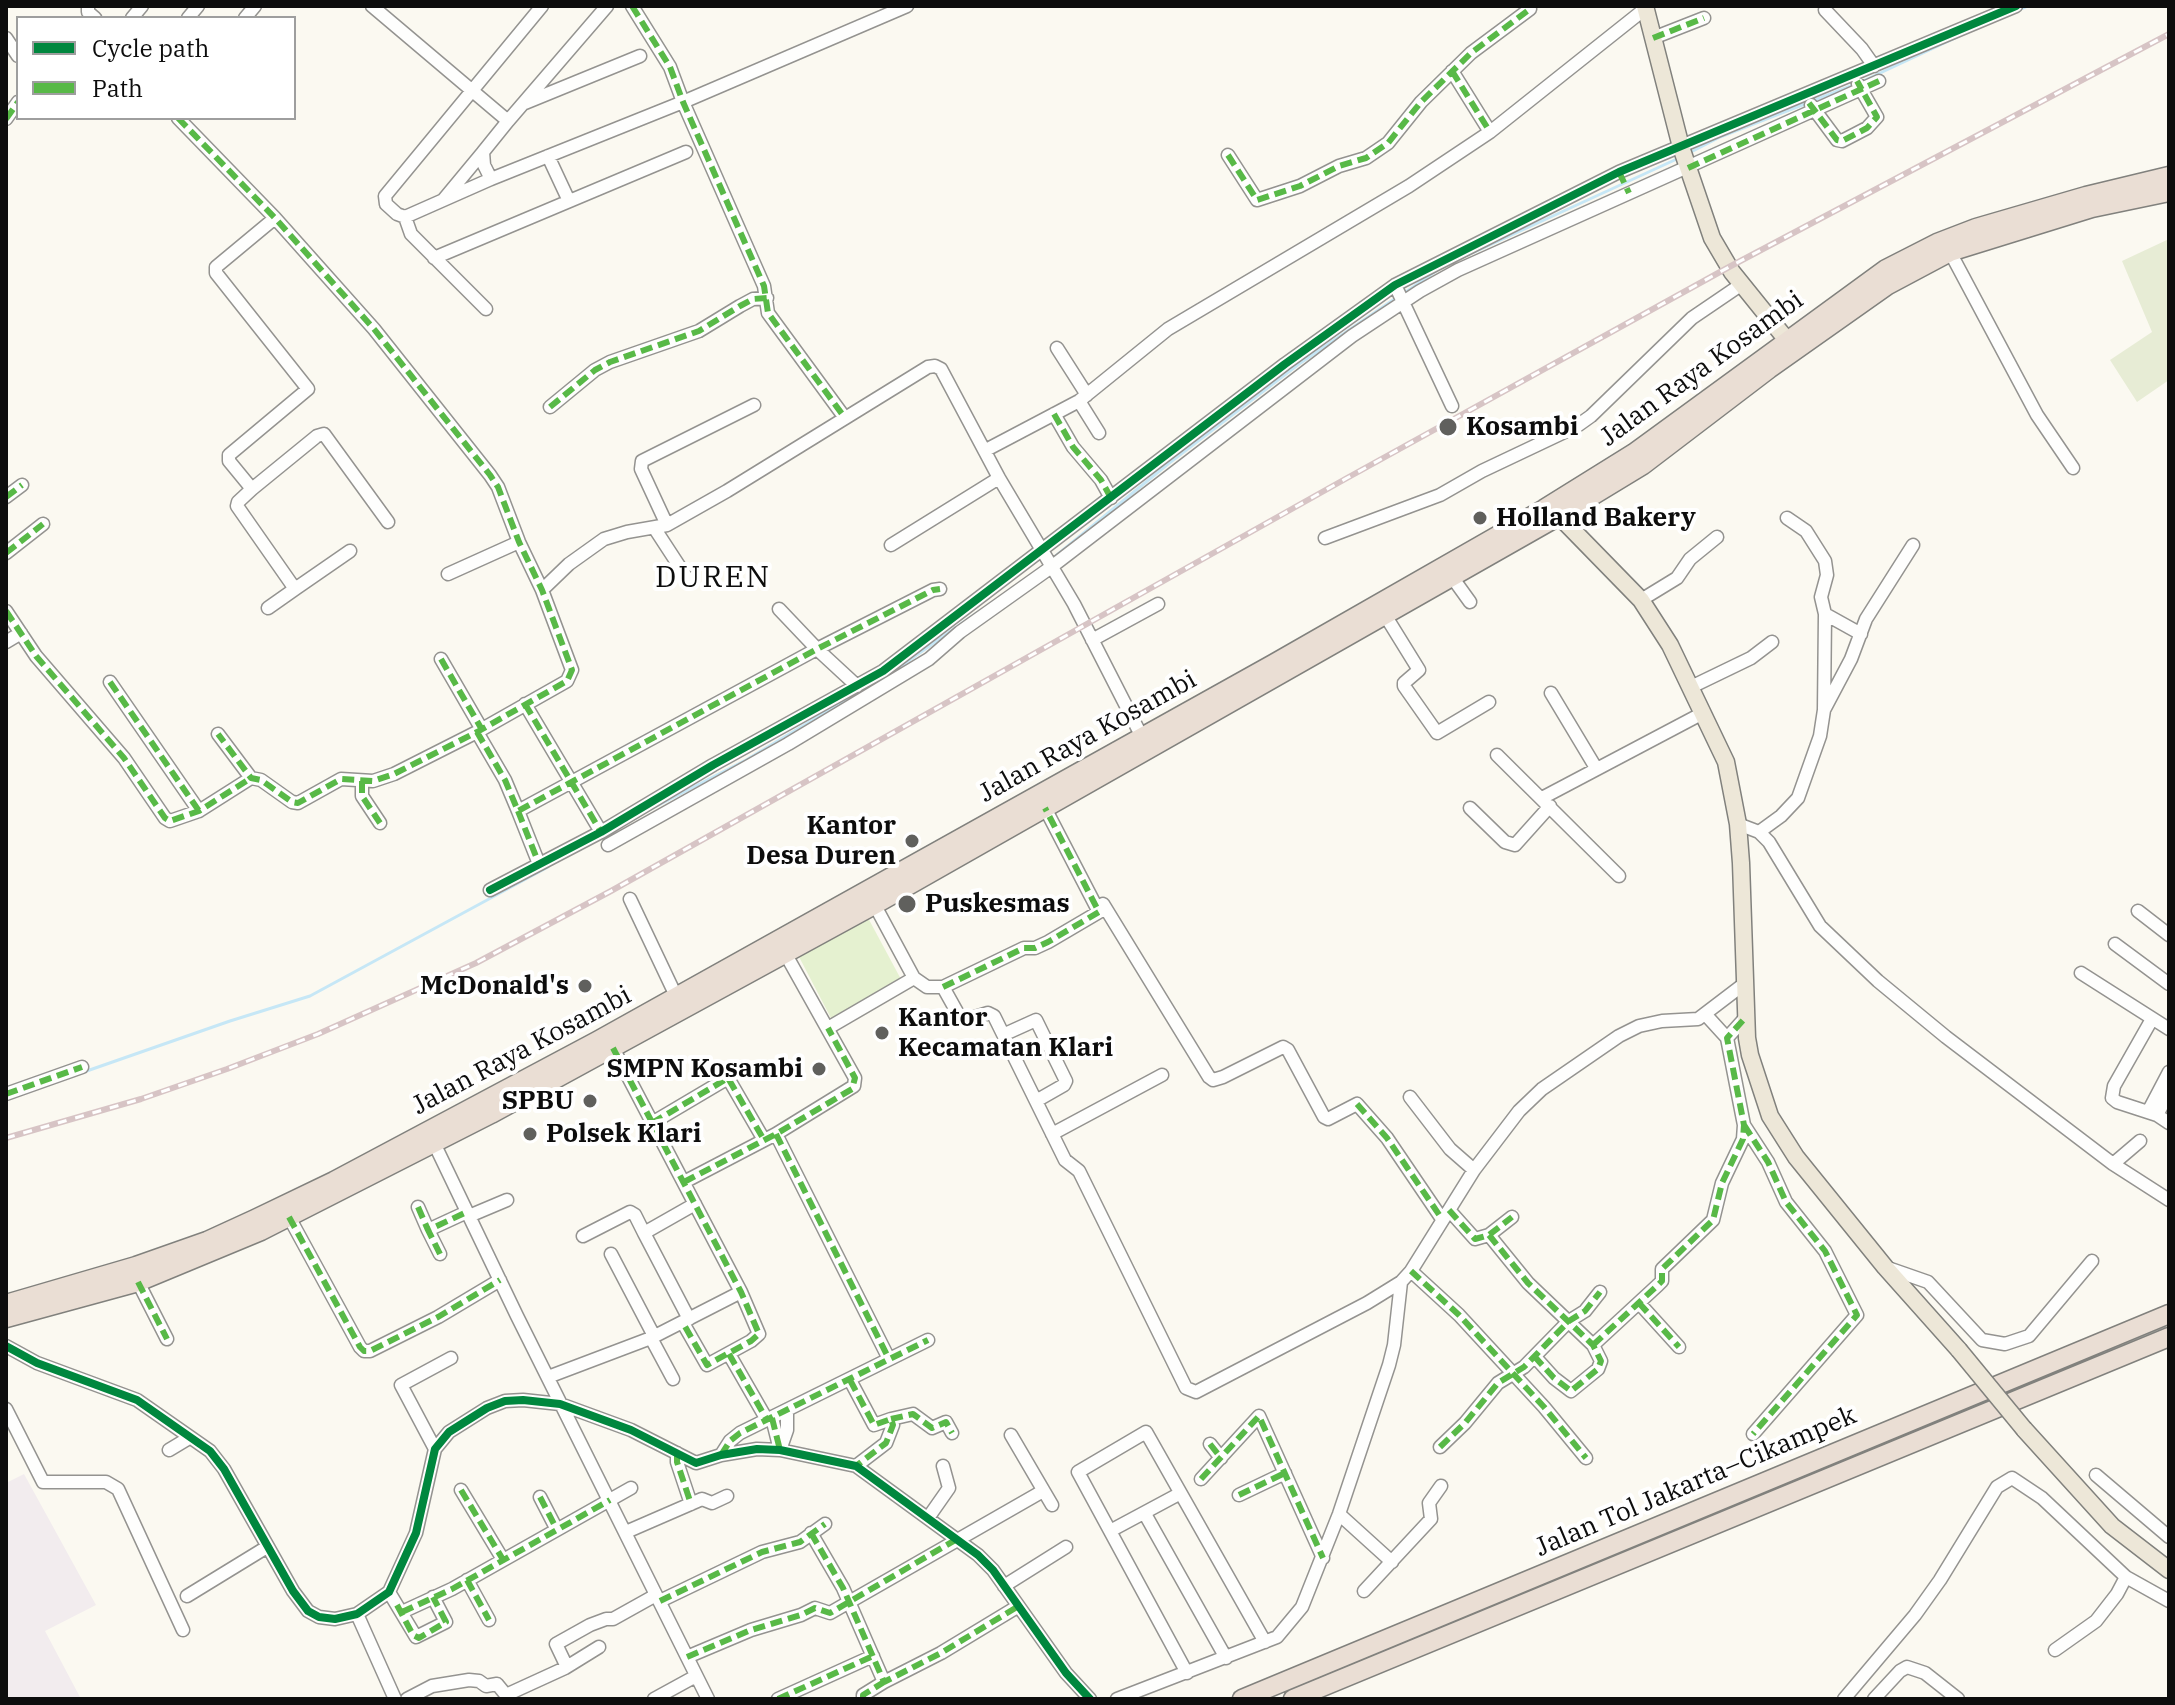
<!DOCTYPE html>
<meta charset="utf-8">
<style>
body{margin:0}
#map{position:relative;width:2175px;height:1705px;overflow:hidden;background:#fbf9f1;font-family:"IBM Plex Serif",serif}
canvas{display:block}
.frame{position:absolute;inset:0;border:8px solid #0d0d0d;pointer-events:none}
.legend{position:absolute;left:16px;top:16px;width:280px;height:104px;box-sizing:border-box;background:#fff;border:2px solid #9e9e9e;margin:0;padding:10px 14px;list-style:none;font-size:24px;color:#0d0d0d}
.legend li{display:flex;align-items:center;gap:16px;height:40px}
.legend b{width:40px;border:2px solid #9e9e9e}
</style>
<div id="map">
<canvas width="2175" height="1705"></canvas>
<div class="frame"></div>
<ul class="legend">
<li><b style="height:10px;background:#00873e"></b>Cycle path</li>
<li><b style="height:10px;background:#58b947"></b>Path</li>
</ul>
</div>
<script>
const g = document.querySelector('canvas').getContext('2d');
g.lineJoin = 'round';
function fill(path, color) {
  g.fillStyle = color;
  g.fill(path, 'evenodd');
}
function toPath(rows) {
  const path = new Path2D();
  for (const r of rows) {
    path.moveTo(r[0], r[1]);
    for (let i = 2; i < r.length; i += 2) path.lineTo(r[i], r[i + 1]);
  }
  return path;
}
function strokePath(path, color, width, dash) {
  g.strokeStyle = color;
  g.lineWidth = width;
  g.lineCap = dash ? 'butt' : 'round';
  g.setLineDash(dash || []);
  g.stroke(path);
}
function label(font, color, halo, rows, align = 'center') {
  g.font = font + ' "IBM Plex Serif",serif';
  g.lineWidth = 8;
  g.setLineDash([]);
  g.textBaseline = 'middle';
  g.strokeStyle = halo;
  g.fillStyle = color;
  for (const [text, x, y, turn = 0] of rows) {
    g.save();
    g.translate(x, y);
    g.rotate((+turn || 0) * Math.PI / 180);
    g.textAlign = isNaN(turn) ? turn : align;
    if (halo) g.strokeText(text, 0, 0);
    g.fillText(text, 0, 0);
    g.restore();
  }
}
const industrial = toPath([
 [24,1474,96,1605,45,1631,81,1699,6,1699,6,1483]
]);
const green = toPath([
 [867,916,903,983,832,1020,797,953]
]);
const cemetery = toPath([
 [2169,239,2169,380,2137,402,2110,360,2152,332,2122,261]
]);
const stream = toPath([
 [2019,10,2028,6],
 [1863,81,1968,32],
 [1689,153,1720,137,1856,84],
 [1468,255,1679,158],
 [1403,294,1436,271],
 [1052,559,1168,464,1299,364,1396,298],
 [649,810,746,760,891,673,978,612],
 [81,1073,230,1021,310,996,548,867]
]);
const minor = toPath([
 [88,6,88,12,95,18],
 [372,6,508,121,483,152,484,165,491,179,683,102,907,6],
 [632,6,670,67,683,102,764,286,768,313,845,418],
 [1825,10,1862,49,1874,66],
 [132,18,142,6],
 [188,18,198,6],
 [245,18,255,6],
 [6,38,18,56],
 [1653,38,1704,18],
 [1452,71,1490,132],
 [525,103,640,56],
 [1811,105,1837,140,1842,141,1867,128,1877,117,1858,84],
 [178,118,275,218,374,329,490,475,498,487,519,542,542,590,572,670,567,681,477,732,394,774,373,781,341,779,298,803,292,802,261,780,251,778,218,734],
 [6,119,18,102],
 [508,121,607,6],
 [1228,155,1257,200,1300,186,1339,166,1366,158,1388,143,1421,102,1471,53,1530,9],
 [548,156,569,201],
 [491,179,405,217,397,214,386,204,385,196,542,6],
 [444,199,483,152],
 [405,217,411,234,486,309],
 [275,218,216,267,216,273,308,389,229,455,229,461,252,489,238,502,237,506,295,589,350,551],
 [1950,252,2037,415,2073,468],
 [434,258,686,152],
 [1395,285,1452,406],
 [1057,348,1087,395],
 [1079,401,1099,433],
 [550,407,595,370,610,362,699,331,740,306,753,299,767,298],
 [1054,414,1073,447,1101,480,1111,498],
 [986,450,1079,401,1168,329,1409,186,1490,132,1646,8],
 [252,489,317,436,324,434,388,522],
 [6,497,22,485],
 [1787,518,1806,531,1825,561,1827,575,1821,597,1825,614,1861,634],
 [667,525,641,469,642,461,754,405],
 [655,529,687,578],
 [1325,538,1440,495,1482,471,1577,426,1591,416,1692,318,1742,284],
 [891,545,999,478],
 [6,553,43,524],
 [448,574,519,542],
 [1452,577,1470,602],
 [542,590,569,564,604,539,627,532,667,525,727,491,928,367,935,366,941,369,999,478,1074,604,1142,737],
 [1641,600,1677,578,1690,559,1717,537],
 [268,608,295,589],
 [779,609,817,649,857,686],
 [6,611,36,656,124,758,165,818,170,821,199,811,251,778],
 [1385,615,1419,670,1404,683,1404,686,1437,733,1489,702],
 [1092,640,1158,604],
 [6,642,21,633],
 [441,659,481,728],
 [110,682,199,811],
 [1691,687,1751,658,1772,642],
 [1551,693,1596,768],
 [525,704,601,832],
 [1824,710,1825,614],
 [477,732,505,780,518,811,817,649,933,590,940,589],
 [1497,755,1619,876],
 [362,781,362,796,380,823],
 [1542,798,1703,713],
 [1470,808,1505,842,1515,845,1550,806],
 [518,811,539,864],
 [1738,824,1759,832,1769,842,1820,926,1878,981,1946,1037,2113,1164,2169,1200],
 [1759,832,1781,816,1798,798,1820,736,1824,710,1851,659,1866,619,1913,545],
 [608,845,788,744,929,659,960,632,1050,568,1352,336,1420,291,1458,270,1879,81],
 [490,890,601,832,713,765,883,671,1285,364,1395,285,1619,172,2016,6],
 [630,899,676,996],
 [872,900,914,978,927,987,943,987,962,1021,988,1013,994,1016,1065,1160,1079,1171,1186,1388,1196,1392,1367,1303,1401,1282,1411,1271,1474,1170,1519,1111,1542,1089,1619,1036,1639,1026,1662,1021,1698,1019,1744,984],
 [1103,904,1209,1077,1213,1080,1223,1077,1283,1047,1288,1050,1324,1117,1328,1119,1357,1104,1387,1138,1442,1219],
 [2138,911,2169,935],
 [2115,944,2169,984],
 [2081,973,2169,1029],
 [943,987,1024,948,1035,948,1048,942,1099,912,1045,808],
 [1706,1015,1727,1038],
 [2152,1019,2114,1086,2112,1098,2117,1102,2157,1115,2169,1123],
 [828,1028,914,978],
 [1005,1034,1036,1020,1066,1081,1064,1085,1036,1101],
 [613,1048,741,1292,759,1334,751,1341,707,1365,683,1323],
 [6,1094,82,1067],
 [1410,1097,1450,1149,1474,1170],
 [2148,1112,2169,1072],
 [2157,1115,2169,1093],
 [652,1123,728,1078,764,1140],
 [1744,1125,1768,1162,1786,1202,1825,1251,1857,1315,1753,1434],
 [776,1134,889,1359],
 [1052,1134,1162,1075],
 [434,1143,517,1316,708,1699],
 [2113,1164,2140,1141],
 [684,1182,776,1134,854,1086,855,1078,785,953],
 [418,1207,428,1230],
 [1449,1210,1475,1239,1489,1235,1512,1217],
 [469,1216,507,1200],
 [289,1217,360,1347,364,1351,370,1351,438,1317,500,1280],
 [1489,1235,1528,1283,1593,1345,1601,1361,1598,1369,1571,1391,1554,1378,1535,1357],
 [583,1236,630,1212,635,1215,644,1233],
 [440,1254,428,1230,467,1212],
 [611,1254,654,1336],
 [1885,1267,1928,1282,1982,1340,2005,1344,2029,1336,2092,1261],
 [1411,1271,1459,1315,1544,1407,1586,1458],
 [138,1282,167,1339],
 [1639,1303,1679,1347],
 [689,1319,644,1233,695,1204],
 [651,1338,673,1379],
 [1593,1345,1658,1285,1662,1281,1662,1269,1713,1220,1722,1183,1743,1139,1744,1125,1727,1038,1746,1017],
 [6,1346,37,1363,137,1400,210,1451,224,1469,293,1591,308,1611,319,1617,335,1619,357,1614,389,1592,416,1533,435,1449,449,1432,487,1408,505,1401,523,1400,560,1404,631,1430,696,1463,721,1455,757,1449,780,1450,856,1466,978,1555,993,1570,1066,1673,1090,1699],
 [729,1354,767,1420],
 [548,1377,651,1338,741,1292],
 [850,1380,874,1425,891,1419,893,1425,886,1443,856,1466],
 [6,1409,43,1482,106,1482,118,1489,183,1630],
 [772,1418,780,1450],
 [891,1419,913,1414,932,1428,946,1422,952,1433],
 [1011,1435,1052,1505],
 [1210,1444,1221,1458],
 [1440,1447,1465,1423,1498,1383,1524,1367,1569,1321,1585,1311,1600,1292],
 [435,1449,401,1385,451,1358],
 [169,1450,189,1438],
 [780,1450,787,1430,787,1411],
 [677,1453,677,1462,691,1504],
 [721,1455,730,1441,740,1433,928,1340],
 [2096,1475,2169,1537],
 [1201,1479,1259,1416,1323,1558],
 [461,1490,502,1558],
 [1239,1495,1285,1473],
 [540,1497,556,1528],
 [1145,1514,1226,1658],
 [1339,1514,1392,1562],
 [928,1518,949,1488,943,1466],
 [1110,1531,1179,1494],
 [626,1532,702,1499,712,1503,727,1496],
 [811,1533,843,1588,884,1682,941,1653,1017,1607],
 [467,1580,489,1620],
 [1004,1586,1066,1547],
 [1364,1591,1431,1519,1429,1503,1441,1486],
 [389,1592,416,1637,446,1622,433,1597],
 [187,1596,267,1547],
 [660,1601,762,1552,800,1542,825,1524],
 [402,1612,452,1589,631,1488],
 [357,1614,395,1699],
 [2055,1650,2096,1621,2117,1594,2126,1577],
 [687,1657,751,1630,801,1615,815,1608,830,1613,1043,1491],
 [566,1665,556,1644,590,1625,606,1619,613,1619,656,1595],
 [1187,1673,1078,1472,1146,1432,1265,1642],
 [407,1699,432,1686,469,1680,479,1681,486,1686,497,1684,506,1695,565,1668,599,1647],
 [654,1699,696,1676],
 [778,1699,873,1656],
 [863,1699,863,1695,884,1682],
 [1117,1699,1277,1637,1302,1607,1339,1514,1389,1365,1394,1345,1401,1282],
 [1844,1699,1915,1615,1940,1580,1997,1487,2012,1478,2042,1498,2126,1577,2169,1601],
 [1874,1699,1900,1671,1907,1667,1925,1673,1958,1699]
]);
const major = toPath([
 [1645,6,1681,147,1712,238,1732,272,1786,339],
 [1559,516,1641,600,1670,645,1726,762,1738,824,1741,863,1747,1038,1750,1055,1770,1116,1796,1157,1885,1267,1959,1350],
 [2024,1429,2112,1526,2169,1570]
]);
const highway = toPath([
 [6,1304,136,1266,207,1241,255,1219,334,1181,597,1041,1273,664,1544,509,1634,453,1886,269,1937,243,1976,228,2086,196,2169,176],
 [6,1318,138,1282,261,1231,491,1114,874,905,1559,516,1643,465,1769,369,1888,285,1950,252,2092,208,2169,192],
 [1242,1699,2169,1314],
 [1293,1699,2169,1337]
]);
const rail = toPath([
 [6,1138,141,1099,227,1069,318,1034,476,963,611,891,1347,478,1729,267,2169,34]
]);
const majorBridge = toPath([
 [1959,1350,2024,1429]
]);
const quiet = toPath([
 [632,6,670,67,683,102,764,286,768,313,845,418],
 [1653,38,1704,18],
 [1452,71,1490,132],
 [1809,103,1837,140,1842,141,1867,128,1877,117,1857,81],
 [178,118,275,218,374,329,490,475,498,487,519,542,542,590,572,670,567,681,477,732,394,774,373,781,341,779,298,803,292,802,261,780,251,778,218,734],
 [6,119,18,102],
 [1228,155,1257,200,1300,186,1339,166,1366,158,1388,143,1421,102,1471,53,1530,9],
 [1688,168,1879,81],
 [1619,172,1629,193],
 [550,407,595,370,610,362,699,331,740,306,753,299,767,298],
 [1054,414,1073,447,1101,480,1111,498],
 [6,497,22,485],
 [6,553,43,524],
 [6,611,36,656,124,758,165,818,170,821,199,811,251,778],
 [441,659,481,728],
 [110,682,199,811],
 [525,704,601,832],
 [477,732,505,780,518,811,817,649,933,590,940,589],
 [362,781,362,796,380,823],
 [518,811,539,864],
 [943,987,1024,948,1035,948,1048,942,1099,912,1045,808],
 [613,1048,741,1292,759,1334,751,1341,707,1365,683,1323],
 [6,1094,82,1067],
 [1357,1104,1387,1138,1442,1219],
 [652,1123,728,1078,764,1140],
 [1744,1125,1768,1162,1786,1202,1825,1251,1857,1315,1753,1434],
 [776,1134,889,1359],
 [684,1182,776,1134,852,1089,855,1078,828,1028],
 [418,1207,428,1230],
 [1449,1210,1475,1239,1489,1235,1512,1217],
 [289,1217,360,1347,364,1351,370,1351,438,1317,500,1280],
 [1489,1235,1528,1283,1593,1345,1601,1361,1598,1369,1571,1391,1554,1378,1535,1357],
 [440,1254,428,1230,467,1212],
 [1411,1271,1459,1315,1544,1407,1586,1458],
 [138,1282,167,1339],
 [1639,1303,1679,1347],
 [1593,1345,1658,1285,1662,1281,1662,1269,1713,1220,1722,1183,1743,1139,1744,1125,1727,1038,1746,1017],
 [729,1354,767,1420],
 [850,1380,874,1425,891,1419,893,1425,886,1443,856,1466],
 [772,1418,780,1450],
 [891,1419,913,1414,932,1428,946,1422,952,1433],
 [1210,1444,1221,1458],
 [1440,1447,1465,1423,1498,1383,1524,1367,1569,1321,1585,1311,1600,1292],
 [677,1453,677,1462,691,1504],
 [721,1455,730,1441,740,1433,928,1340],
 [1201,1479,1259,1416,1323,1558],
 [461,1490,502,1558],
 [1239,1495,1285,1473],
 [540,1497,556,1528],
 [811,1533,843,1588,884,1682,941,1653,1017,1607],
 [467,1580,489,1620],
 [660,1601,762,1552,800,1542,825,1524],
 [397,1605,413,1635,419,1638,446,1622,433,1597],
 [402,1612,452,1589,610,1500],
 [687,1657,751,1630,801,1615,815,1608,830,1613,957,1539],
 [778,1699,873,1656],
 [863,1699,863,1695,884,1682]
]);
const cycleway = toPath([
 [490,890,601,832,713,765,883,671,1285,364,1395,285,1619,172,2016,6],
 [6,1346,37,1363,137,1400,210,1451,224,1469,293,1591,308,1611,319,1617,335,1619,357,1614,389,1592,416,1533,435,1449,449,1432,487,1408,505,1401,523,1400,560,1404,631,1430,696,1463,721,1455,757,1449,780,1450,856,1466,978,1555,993,1570,1066,1673,1090,1699]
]);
const markers = [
 [1448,427,10,"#60605d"],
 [1480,518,8,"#60605d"],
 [912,841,8,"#60605d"],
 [907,904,10,"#60605d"],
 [585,986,8,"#60605d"],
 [882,1033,8,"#60605d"],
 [819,1069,8,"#60605d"],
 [590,1101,8,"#60605d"],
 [530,1134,8,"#60605d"]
];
const streetNames = [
 ["Jalan Raya Kosambi",1702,369,-36],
 ["Jalan Raya Kosambi",1088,737,-29],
 ["Jalan Raya Kosambi",522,1051,-28],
 ["Jalan Tol Jakarta–Cikampek",1696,1482,-23]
];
const poiNames = [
 ["Kosambi",1466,427],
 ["Holland Bakery",1496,518],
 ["Kantor",896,826,"right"],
 ["Desa Duren",896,856,"right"],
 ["Puskesmas",925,904],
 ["McDonald's",569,986,"right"],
 ["Kantor",898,1018],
 ["Kecamatan Klari",898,1048],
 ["SMPN Kosambi",803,1069,"right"],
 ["SPBU",574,1101,"right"],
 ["Polsek Klari",546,1134]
];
const quarterNames = [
 ["DUREN",713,578]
];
fill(industrial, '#f2ecee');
fill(green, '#e5f1d0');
fill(cemetery, '#e7ecd5');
strokePath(stream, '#c6e7f6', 3);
strokePath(minor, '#949390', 15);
strokePath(major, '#81817d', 19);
strokePath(highway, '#81817d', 21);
strokePath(minor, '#fefefd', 12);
strokePath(major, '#ede7d8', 16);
strokePath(highway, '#eaded4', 18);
strokePath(rail, '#d7c4c5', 6);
strokePath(rail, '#fff', 3, [9]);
strokePath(majorBridge, '#81817d', 19, []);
strokePath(majorBridge, '#ede7d8', 16);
strokePath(quiet, '#58b947', 6, [12, 6]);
strokePath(cycleway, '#00873e', 8);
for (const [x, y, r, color] of markers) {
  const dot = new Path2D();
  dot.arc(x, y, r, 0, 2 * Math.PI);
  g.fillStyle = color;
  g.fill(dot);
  strokePath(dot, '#fff', 3);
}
label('26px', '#0d0d0d', '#fff', streetNames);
label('bold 26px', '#0d0d0d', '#fff', poiNames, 'left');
g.letterSpacing = '2px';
label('30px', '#0d0d0d', '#fff', quarterNames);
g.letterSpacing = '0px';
</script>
